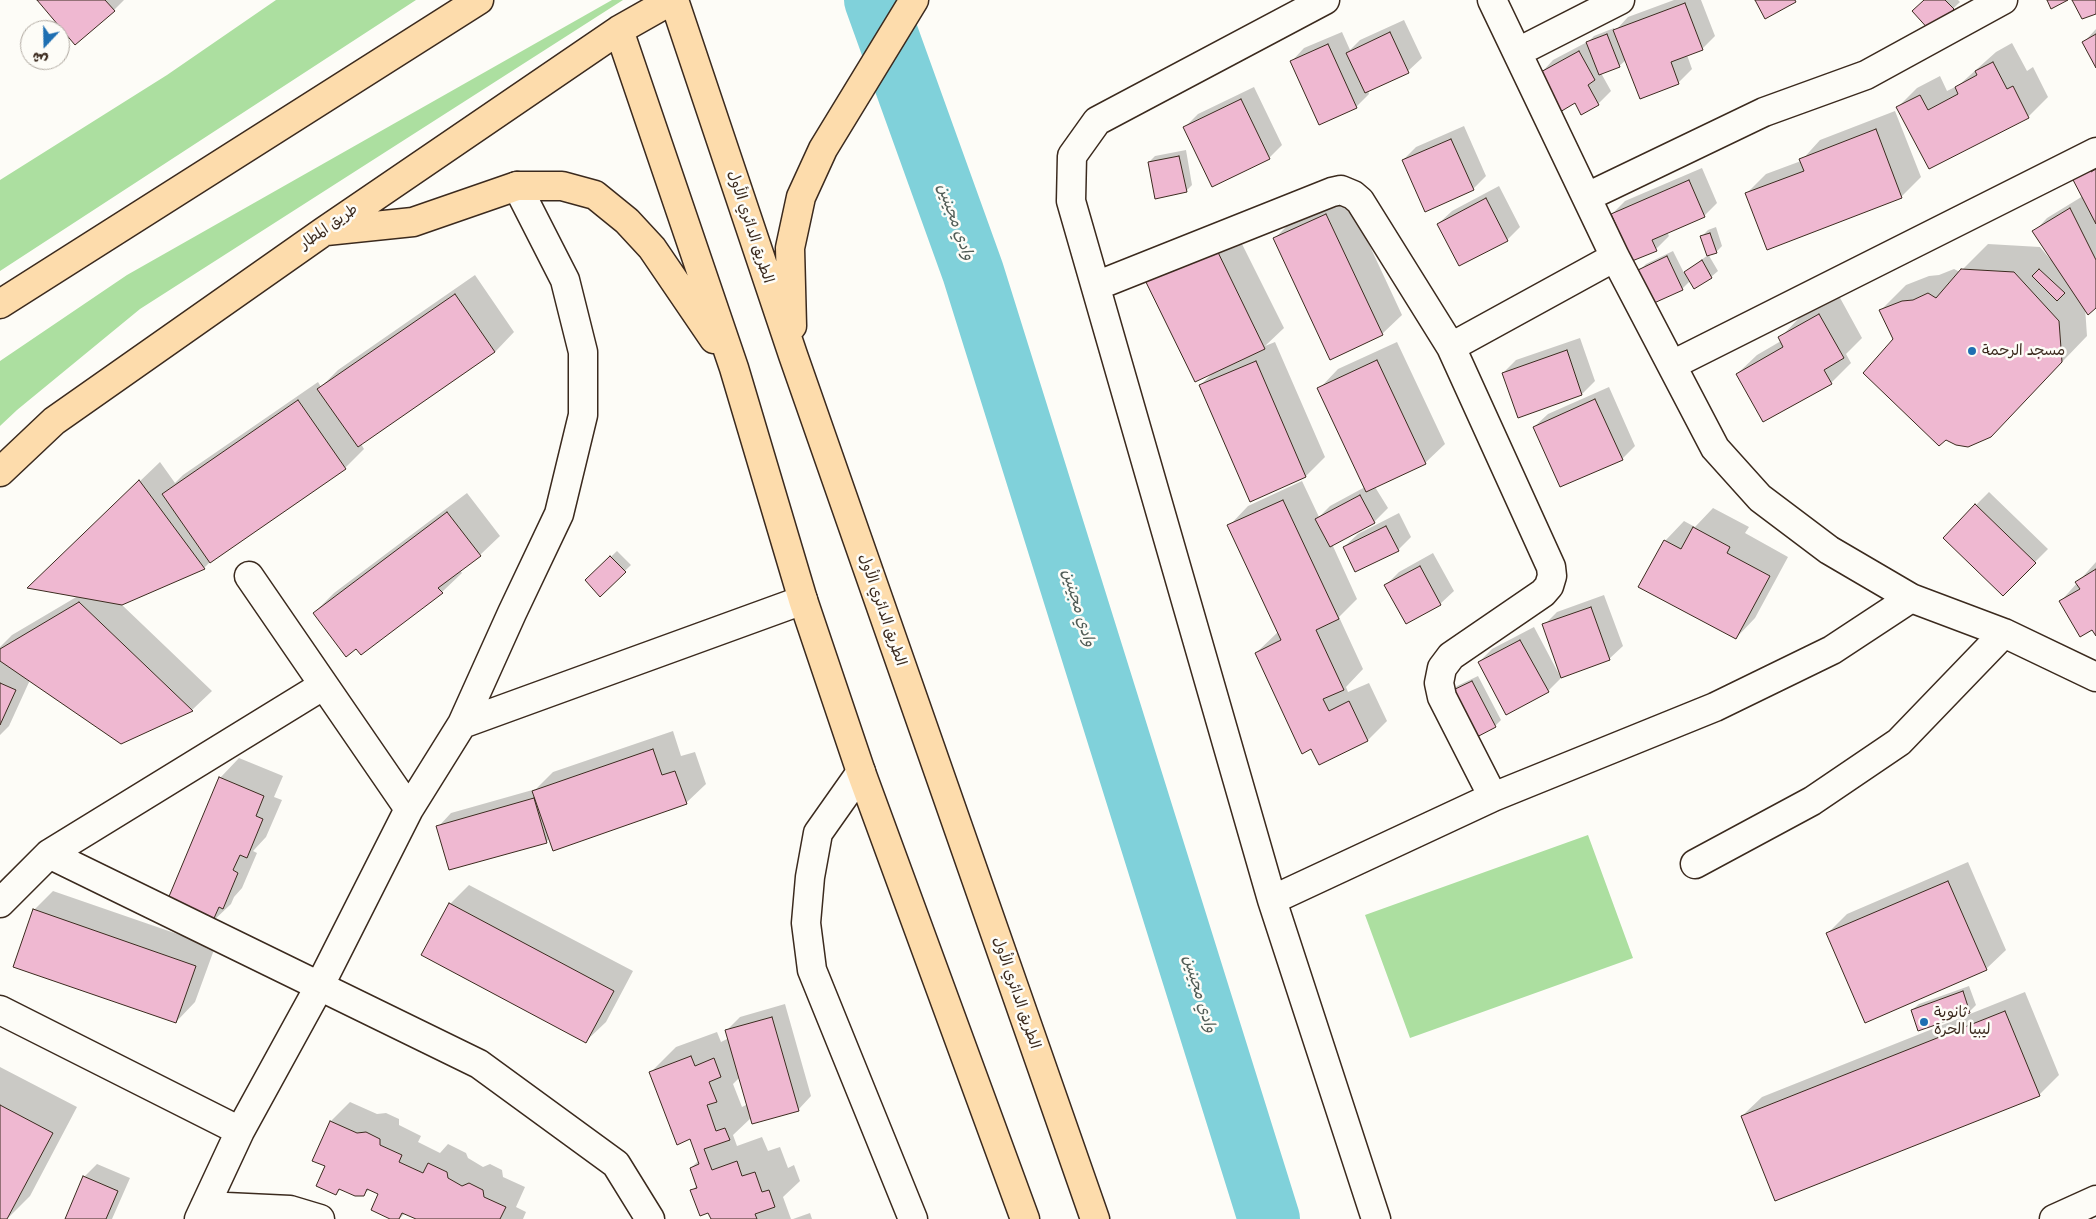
<!DOCTYPE html>
<meta charset="utf-8">
<style>
body{margin:0}
#map{position:relative;width:2096px;height:1219px;overflow:hidden;background:#fdfcf7;font-family:Sriracha,"Playpen Sans Arabic",sans-serif}
canvas{display:block}
.north{position:absolute;left:20px;top:20px;width:50px;height:50px;box-sizing:border-box;background:#fdfcf7;border:1px solid #afa8a0;border-radius:50%;rotate:201deg;font-size:14px;font-weight:700;line-height:20px;text-align:center;color:#3b2a1e}
.north::after{content:'';display:block;margin:auto;width:18px;height:22px;background:#1f6fb2;clip-path:polygon(50% 0,100% 100%,50% 72%,0 100%)}
</style>
<div id="map">
<canvas width="2096" height="1219"></canvas>
<div class="north">ش</div>
</div>
<script>
const g = document.querySelector('canvas').getContext('2d');
g.lineJoin = 'round';
function fill(path, color) {
  g.fillStyle = color;
  g.fill(path, 'evenodd');
}
function toPath(rows) {
  const path = new Path2D();
  for (const r of rows) {
    path.moveTo(r[0], r[1]);
    for (let i = 2; i < r.length; i += 2) path.lineTo(r[i], r[i + 1]);
  }
  return path;
}
function strokePath(path, color, width, dash) {
  g.strokeStyle = color;
  g.lineWidth = width;
  g.lineCap = dash ? 'butt' : 'round';
  g.setLineDash(dash || []);
  g.stroke(path);
}
function label(font, color, halo, rows, align = 'center') {
  g.font = font + ' Sriracha,"Playpen Sans Arabic",sans-serif';
  g.lineWidth = 5;
  g.setLineDash([]);
  g.textBaseline = 'middle';
  g.strokeStyle = halo;
  g.fillStyle = color;
  for (const [text, x, y, turn = 0] of rows) {
    g.save();
    g.translate(x, y);
    g.rotate((+turn || 0) * Math.PI / 180);
    g.textAlign = isNaN(turn) ? turn : align;
    if (halo) g.strokeText(text, 0, 0);
    g.fillText(text, 0, 0);
    g.restore();
  }
}
const green = toPath([
 [276,0,416,0,0,271,0,180,167,75],
 [612,0,623,0,140,309,17,410,0,426,0,361,127,275],
 [1588,835,1633,958,1410,1038,1365,915]
]);
const shadow = toPath([
 [39,0,124,0,114,10],
 [1674,0,1701,0,1715,36,1702,49,1687,55,1692,69,1679,82,1640,97,1626,60,1619,66,1601,73,1611,91,1598,104,1576,102,1540,74,1553,60,1589,41,1594,36,1614,28,1615,31,1628,17],
 [1926,0,1958,0,1960,2,1931,30],
 [1404,20,1422,58,1408,71,1368,90,1369,94,1356,107,1291,62,1304,48,1342,32,1350,50,1360,40],
 [2096,29,2096,65,2084,42],
 [2012,43,2027,71,2033,67,2048,97,2028,117,1929,168,1898,107,1917,88,1940,76,1947,91,1959,85,1996,52],
 [1254,87,1282,145,1269,158,1184,128,1198,114],
 [1895,111,1921,177,1902,196,1768,248,1747,193,1766,174,1801,161,1820,140],
 [1464,126,1486,176,1473,189,1403,160,1416,147],
 [1186,150,1192,185,1186,191,1149,162,1155,156],
 [2096,158,2096,307,2085,307,2087,336,2016,410,1895,340,1880,311,1906,285,1929,276,1939,275,1954,269,1960,272,1988,244,2040,247,2050,259,2052,258,2034,232,2047,218,2083,196,2072,176],
 [1702,168,1717,203,1704,216,1667,232,1669,236,1656,249,1612,214,1625,201],
 [1499,186,1520,227,1507,240,1438,224,1452,211],
 [1346,195,1402,315,1382,334,1274,239,1294,219],
 [1231,222,1284,328,1265,346,1275,342,1325,457,1306,476,1251,500,1200,385,1213,373,1144,275],
 [1716,227,1722,246,1716,252,1708,254,1718,271,1711,277,1694,287,1690,281,1682,289,1655,302,1640,270,1646,264,1673,251,1684,273,1708,255,1702,236,1708,230],
 [475,275,514,332,495,352,361,444,364,449,345,468,213,559,204,568,121,604,212,691,192,710,121,743,30,680,9,726,0,735,0,647,12,635,78,596,48,569,160,462,175,483,183,475,318,382,321,387,338,370],
 [1839,296,1862,338,1846,354,1851,363,1831,383,1737,374,1757,355,1781,341,1780,338,1799,318],
 [1580,338,1595,381,1582,394,1503,373,1516,360],
 [1397,342,1445,444,1425,463,1375,487,1388,508,1374,522,1332,544,1357,599,1339,617,1363,669,1346,687,1348,692,1369,683,1387,721,1368,740,1319,763,1256,653,1278,632,1229,526,1248,506,1302,481,1319,517,1330,506,1365,487,1319,389,1338,369],
 [1609,387,1635,446,1622,459,1534,427,1548,414],
 [1989,492,2048,549,2016,581,1976,505],
 [467,493,500,536,480,555,460,570,462,573,442,592,314,613,334,593],
 [1713,508,1749,527,1745,533,1788,557,1755,618,1736,638,1665,541,1684,521,1695,527],
 [1399,513,1411,537,1398,550,1344,547,1358,534],
 [617,551,631,565,600,595,587,580],
 [1433,553,1454,591,1440,604,1406,622,1385,586,1399,572],
 [2096,562,2096,633,2060,602],
 [1604,595,1623,646,1609,659,1544,625,1557,612],
 [1534,627,1561,678,1548,691,1479,662,1492,649],
 [1478,676,1501,720,1495,726,1451,692,1457,686],
 [673,731,681,756,695,752,706,784,686,803,550,838,546,842,438,827,451,813,536,789,553,772],
 [239,758,283,776,274,797,282,800,266,837,253,851,257,853,242,888,234,897,231,904,211,923,220,778],
 [1968,862,2006,950,1986,969,1828,933,1847,914],
 [469,885,633,971,606,1022,586,1041,450,904],
 [53,891,215,947,195,1002,176,1022,34,910],
 [1969,986,1976,1005,1966,1015,1966,1013,1912,1010,1919,1004],
 [2025,992,2059,1075,2039,1095,1742,1116,1762,1097],
 [785,1004,811,1096,798,1110,752,1117,733,1135,737,1146,762,1137,768,1151,780,1147,788,1168,794,1165,800,1181,783,1197,791,1219,712,1219,709,1211,692,1191,697,1185,691,1168,699,1160,690,1138,651,1072,676,1047,717,1032,721,1042,729,1038,727,1030,740,1017],
 [740,1077,748,1104,742,1107,733,1084],
 [0,1067,77,1107,30,1196,7,1219,0,1218],
 [350,1102,377,1114,386,1113,399,1119,399,1125,421,1136,418,1142,440,1153,448,1144,466,1153,468,1158,483,1167,490,1164,502,1170,503,1177,525,1187,516,1207,526,1212,523,1219,419,1219,405,1213,399,1219,393,1219,380,1194,370,1189,364,1194,341,1189,336,1193,327,1166,331,1121],
 [97,1164,130,1178,112,1219,66,1219,84,1177],
 [810,1213,812,1219,793,1219]
]);
const river = toPath([
 [875,0,973,272,1269,1219]
]);
const building = toPath([
 [37,0,105,0,115,11,75,45,37,0],
 [1755,0,1795,0,1796,2,1765,19,1755,0],
 [1924,0,1945,0,1954,9,1931,32,1912,11,1924,0],
 [2047,0,2068,0,2051,9,2047,0],
 [2072,0,2096,0,2096,14,2082,19,2072,0],
 [1685,3,1703,50,1671,62,1679,84,1640,99,1613,30,1685,3],
 [1390,32,1409,73,1365,93,1346,53,1390,32],
 [1607,34,1620,67,1599,75,1586,42,1607,34],
 [2096,34,2096,68,2082,42,2096,34],
 [1328,44,1357,108,1319,125,1290,61,1328,44],
 [1579,51,1595,80,1588,85,1599,105,1581,115,1575,103,1560,112,1539,73,1579,51],
 [1993,62,2007,89,2013,86,2029,118,1929,169,1896,107,1920,95,1928,110,1958,94,1955,87,1977,75,1975,71,1993,62],
 [1241,99,1270,159,1212,187,1183,127,1241,99],
 [1876,129,1902,198,1767,250,1745,193,1804,171,1799,159,1876,129],
 [1451,139,1474,190,1425,212,1402,160,1451,139],
 [1179,156,1187,192,1155,199,1148,162,1179,156],
 [2088,167,2091,172,2096,169,2096,224,2071,176,2088,167],
 [1689,180,1705,217,1652,240,1657,251,1632,261,1611,214,1689,180],
 [1486,198,1508,241,1459,266,1437,224,1486,198],
 [2070,208,2096,260,2096,308,2088,315,2032,231,2070,208],
 [1326,214,1383,335,1330,360,1273,238,1326,214],
 [1710,233,1717,253,1707,256,1700,236,1710,233],
 [1212,240,1265,349,1195,382,1142,274,1212,240],
 [1667,256,1683,290,1654,303,1638,270,1667,256],
 [1702,260,1712,278,1694,289,1684,272,1702,260],
 [1961,269,2014,272,2059,321,2062,362,1991,437,1968,447,1956,445,1946,440,1939,446,1863,373,1893,339,1879,310,1902,301,1913,300,1928,293,1936,298,1961,269],
 [2039,269,2065,293,2057,301,2032,276,2039,269],
 [455,294,495,352,358,447,317,389,455,294],
 [1819,314,1844,358,1824,370,1832,384,1763,422,1736,374,1783,347,1778,337,1819,314],
 [1567,350,1582,395,1518,418,1502,373,1567,350],
 [1377,360,1426,464,1366,492,1317,388,1377,360],
 [1256,361,1306,477,1250,502,1199,385,1256,361],
 [1595,399,1623,460,1560,487,1533,427,1595,399],
 [298,400,346,469,210,563,162,494,298,400],
 [139,480,205,569,122,605,27,588,139,480],
 [1360,495,1375,523,1330,547,1315,519,1360,495],
 [1283,500,1339,619,1316,630,1344,690,1323,699,1329,711,1349,701,1368,741,1319,765,1311,749,1302,754,1255,653,1281,640,1227,525,1283,500],
 [1975,504,2036,563,2003,596,1943,538,1975,504],
 [447,512,481,556,438,588,443,593,361,655,356,649,346,657,313,613,447,512],
 [1386,526,1399,551,1355,572,1343,547,1386,526],
 [1693,527,1730,547,1727,553,1770,576,1736,639,1638,587,1664,540,1681,549,1693,527],
 [610,556,626,572,600,597,585,580,610,556],
 [1420,566,1441,605,1406,624,1384,585,1420,566],
 [2096,569,2096,636,2092,630,2080,637,2059,601,2080,589,2075,582,2096,569],
 [79,602,193,711,121,744,0,661,0,649,79,602],
 [1591,607,1610,660,1561,678,1542,624,1591,607],
 [1520,640,1549,692,1506,715,1478,662,1520,640],
 [1472,681,1496,727,1473,739,1449,692,1472,681],
 [0,683,16,690,0,725,0,683],
 [653,749,662,775,675,771,687,804,553,851,532,791,653,749],
 [219,777,264,796,256,816,263,819,247,858,240,855,233,870,238,873,223,909,219,907,211,925,165,906,219,777],
 [534,798,547,843,449,870,436,826,534,798],
 [1948,881,1987,970,1865,1023,1826,933,1948,881],
 [449,903,614,991,586,1043,421,955,449,903],
 [33,909,196,966,176,1023,13,967,33,909],
 [1963,991,1970,1013,1918,1031,1911,1010,1963,991],
 [2005,1011,2040,1096,1775,1201,1741,1116,2005,1011],
 [772,1017,799,1111,752,1124,725,1030,772,1017],
 [691,1056,695,1066,714,1058,721,1077,709,1082,717,1102,707,1105,716,1131,725,1128,730,1140,704,1149,712,1170,737,1161,742,1176,755,1172,762,1192,769,1190,775,1207,755,1214,757,1219,711,1219,708,1213,700,1216,690,1190,697,1188,690,1168,699,1164,690,1139,677,1145,649,1072,691,1056],
 [0,1105,53,1133,7,1219,0,1219,0,1105],
 [330,1121,357,1133,366,1132,380,1139,380,1145,402,1155,399,1162,423,1173,428,1163,447,1172,448,1178,462,1186,469,1183,483,1190,484,1197,506,1207,500,1219,416,1219,402,1213,399,1219,390,1219,371,1210,378,1194,367,1189,364,1196,355,1196,339,1189,336,1195,316,1186,325,1166,312,1161,330,1121],
 [83,1176,118,1191,106,1219,65,1219,83,1176]
]);
const minor = toPath([
 [1325,0,1097,121,1072,156,1071,201,1272,900,1376,1219],
 [1492,0,1615,257,1715,448,1760,498,1829,550,1911,598,2004,633,2096,677],
 [1518,52,1620,0],
 [1587,197,1764,112,1866,75,2003,0],
 [1096,286,1332,192,1341,190,1353,195,1360,201,1451,347,1551,567,1552,576,1549,586,1543,593,1451,656,1442,668,1439,683,1442,697,1493,797],
 [1451,347,1615,257],
 [1672,365,2096,152],
 [249,576,409,809],
 [462,724,803,600],
 [861,772,818,833,810,877,806,923,812,970,913,1219],
 [49,854,479,1064,616,1164,650,1219],
 [1695,864,1812,801,1899,742,2004,633],
 [1272,900,1493,797,1715,707,1832,650,1911,598],
 [0,903,49,854,324,685],
 [0,1010,240,1131],
 [205,1206,290,1210,320,1219],
 [199,1219,240,1131,319,987,409,809,462,724,512,613,559,514,583,415,583,352,565,280,517,186],
 [2054,1219,2096,1200]
]);
const highway = toPath([
 [674,0,793,355,1095,1219],
 [619,30,734,368,803,600,861,772,1025,1219],
 [326,231,413,222,517,186,562,186,595,195,627,221,652,248,714,339],
 [0,304,479,0],
 [792,326,790,248,801,197,823,149,914,0],
 [0,472,54,421,323,232,619,30,672,0]
]);
const markers = [
 [1972,351,5,"#1f6fb2"],
 [1924,1022,5,"#1f6fb2"]
];
const streetNames = [
 ["طريق المطار",329,227,-35],
 ["الطريق الدائري الأول",750,227,72],
 ["الطريق الدائري الأول",882,610,71],
 ["الطريق الدائري الأول",1016,993,71]
];
const poiNames = [
 ["مسجد الرحمة",1982,351],
 ["ثانوية",1934,1013],
 ["ليبيا الحرة",1934,1030]
];
const waterNames = [
 ["وادي مجينين",955,222,70],
 ["وادي مجينين",1078,608,73],
 ["وادي مجينين",1199,994,73]
];
fill(green, '#acdfa0');
fill(shadow, '#0003');
strokePath(river, '#80d1da', 62);
fill(building, '#efb8d1');
strokePath(building, '#3b2a1e', 1);
strokePath(minor, '#3b2a1e', 31);
strokePath(highway, '#3b2a1e', 31);
strokePath(minor, '#fdfcf7', 28);
strokePath(highway, '#fddcac', 28);
for (const [x, y, r, color] of markers) {
  const dot = new Path2D();
  dot.arc(x, y, r, 0, 2 * Math.PI);
  g.fillStyle = color;
  g.fill(dot);
  strokePath(dot, '#fdfcf7', 2);
}
label('15px', '#3b2a1e', '#fdfcf7', streetNames);
label('15px', '#3b2a1e', '#fdfcf7', poiNames, 'left');
label('italic 16px', '#505c56', '#fdfcf7', waterNames);
</script>
